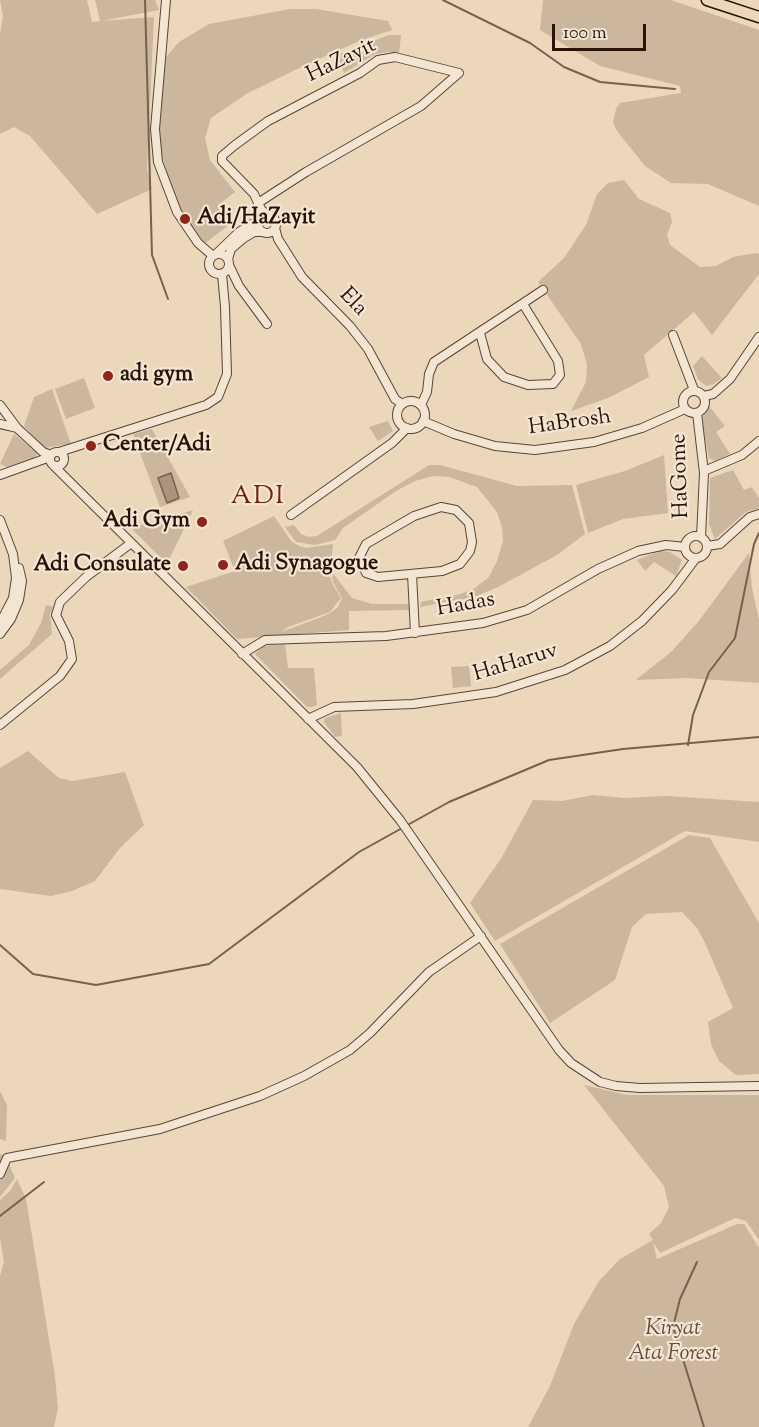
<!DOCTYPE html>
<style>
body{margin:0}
#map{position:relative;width:759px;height:1427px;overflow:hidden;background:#ebd8bb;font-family:"Sorts Mill Goudy",serif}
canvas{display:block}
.scale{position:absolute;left:552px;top:24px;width:94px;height:27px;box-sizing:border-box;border:3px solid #291309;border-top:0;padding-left:8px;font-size:18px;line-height:21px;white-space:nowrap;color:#291309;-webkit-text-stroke:4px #f2e6d3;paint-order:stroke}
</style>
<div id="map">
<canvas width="759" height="1427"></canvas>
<div class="scale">100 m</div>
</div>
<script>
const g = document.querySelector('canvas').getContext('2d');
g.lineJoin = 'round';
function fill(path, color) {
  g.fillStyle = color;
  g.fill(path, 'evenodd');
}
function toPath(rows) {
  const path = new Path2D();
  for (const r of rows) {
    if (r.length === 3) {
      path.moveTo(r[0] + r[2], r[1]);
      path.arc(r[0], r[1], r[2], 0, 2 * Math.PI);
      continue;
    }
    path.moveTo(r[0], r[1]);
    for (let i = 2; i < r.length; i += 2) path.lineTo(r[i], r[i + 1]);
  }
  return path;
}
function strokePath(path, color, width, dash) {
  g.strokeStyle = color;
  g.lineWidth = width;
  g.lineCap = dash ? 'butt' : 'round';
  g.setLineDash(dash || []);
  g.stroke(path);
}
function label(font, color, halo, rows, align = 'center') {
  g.font = font + ' "Sorts Mill Goudy",serif';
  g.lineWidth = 4.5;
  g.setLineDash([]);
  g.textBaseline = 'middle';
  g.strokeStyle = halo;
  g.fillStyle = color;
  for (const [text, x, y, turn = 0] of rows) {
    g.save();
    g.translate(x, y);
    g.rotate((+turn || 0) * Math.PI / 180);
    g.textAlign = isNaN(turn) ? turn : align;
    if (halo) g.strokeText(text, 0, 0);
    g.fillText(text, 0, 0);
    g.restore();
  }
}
const green = toPath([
 [0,0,87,0,92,22,100,21,95,0,155,0,159,10,101,21,154,17,147,169,152,189,97,214,30,136,14,127,0,134,0,34,3,16],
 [543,0,671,0,759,30,759,206,708,184,671,183,645,166,617,131,613,122,616,109,620,103,681,93,680,86,600,66,540,30],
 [290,9,316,9,388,21,392,30,359,41,295,70,248,93,211,118,205,138,210,160,235,192,217,206,229,225,204,244,176,204,160,149,159,118,166,57,179,42,209,24],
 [389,35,401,35,399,54,388,52,375,54,344,73,337,55],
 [624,180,639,199,670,213,672,222,667,235,670,245,700,267,716,266,733,257,756,253,759,254,759,274,712,335,694,312,644,355,649,377,608,398,571,411,586,382,587,364,581,344,538,282,564,258,586,225,597,194,608,183],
 [702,356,722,378,714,384,706,386,698,379,693,366],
 [84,378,95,408,66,419,55,389],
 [52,389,71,444,44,448,24,426,34,397],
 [709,406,725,426,716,432,730,454,715,461,709,458,702,423,703,416],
 [388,421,393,431,378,441,369,427],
 [152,429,190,497,160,507,133,434],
 [14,434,38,454,34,458,7,467,0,464],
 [664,455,668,513,623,519,588,533,576,485,625,471],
 [429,465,440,465,517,486,572,485,585,534,557,555,498,587,474,597,420,607,421,602,461,594,475,588,489,577,497,561,503,541,502,527,497,512,477,487,449,477,433,476,415,481,396,491,343,528,335,540,315,545,296,542,285,527,294,525,301,534,309,537,317,536],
 [733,470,744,490,752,487,759,498,759,508,746,512,715,539,709,524,710,478],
 [193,510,167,564,130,527,154,522],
 [274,516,291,541,299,546,307,548,333,544,330,576,332,583,341,598,330,612,288,627,281,632,319,618,330,613,338,607,342,598,333,582,332,572,352,598,372,604,409,604,409,610,349,611,349,630,237,639,186,587,235,571,223,541],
 [660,551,670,552,682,560,676,576,654,562,645,571,637,560],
 [749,553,752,588,759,620,759,683,687,678,636,680,671,652,698,622],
 [46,605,53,607,50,614,52,634,0,679,0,670,29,645,41,623],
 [285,644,288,668,314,668,317,705,312,707,307,707,255,654,263,646],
 [469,666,471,686,453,688,451,667],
 [341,713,342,736,335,737,324,722,325,718],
 [28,751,59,778,73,781,125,772,144,825,120,848,95,881,72,891,51,896,0,889,0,768],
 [593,795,623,798,666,796,759,802,759,842,685,831,495,941,470,903,502,857,533,800,562,801],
 [689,835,710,838,759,923,759,1074,736,1075,719,1061,711,1044,708,1022,733,1008,705,943,697,928,682,912,646,914,632,927,615,980,550,1023,500,944],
 [584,1085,627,1095,759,1095,759,1240,746,1221,735,1218,660,1253,653,1242,657,1259,737,1224,744,1224,759,1248,759,1427,528,1427,550,1386,574,1324,599,1281,620,1259,653,1240,649,1234,661,1223,669,1207,664,1186],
 [0,1091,7,1105,6,1141,0,1139],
 [0,1154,5,1155,15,1178,0,1197],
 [17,1179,26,1199,55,1376,58,1409,54,1427,0,1427,0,1276,4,1262,0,1238,0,1200,10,1191]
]);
const water = toPath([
 [171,473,179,498,167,503,158,478,171,473]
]);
const stream = toPath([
 [145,0,152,255,168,299],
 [443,0,530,43,564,67,600,82,675,89],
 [688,745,693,715,709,672,735,638,754,544,759,533],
 [0,945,33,974,96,985,209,964,359,852,449,802,549,760,623,749,759,737],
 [0,1216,44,1182],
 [697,1262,680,1299,673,1327,704,1427]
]);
const minor = toPath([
 [166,0,155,129,158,162,177,212,198,243,213,256],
 [258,203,306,172,421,106,459,73,395,57,378,60,360,73,268,121,235,145,222,156,222,161,254,194,261,209,267,215],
 [267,224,9],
 [275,228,278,239,302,277,350,326,368,349,395,399,402,404],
 [219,264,10],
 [216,254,239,232,259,220],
 [228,259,231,249,244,238,254,232,262,232],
 [229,265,239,286,267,324],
 [480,333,487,359,504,377,528,385,553,384,560,375,558,361,523,304],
 [673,335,694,390],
 [694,402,11],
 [704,396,713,394,730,379,759,337],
 [411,415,14],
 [0,405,17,428,43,452,51,455],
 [421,405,427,392,429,374,434,362,543,290],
 [697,413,704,473,701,537],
 [423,421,454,434,495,446,535,450,594,442,642,428,685,409],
 [0,424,17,428],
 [57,459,7],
 [59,452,206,405,218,397,227,374,225,307,222,274],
 [54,466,357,767,400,820,559,1050,571,1063,600,1082,616,1086,640,1088,759,1086],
 [704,471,742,455,759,441],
 [0,475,50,457],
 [441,507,456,510,469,523,472,542,470,551,460,564,442,571,378,577,366,573,359,558,366,544,414,516,441,507],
 [291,515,392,443,407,428],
 [0,520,13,554,16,578,13,598,0,623],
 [696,547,11],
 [707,546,720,544,750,517,759,514],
 [412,574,415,633],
 [0,634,11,619,19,600,22,581,19,568],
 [242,654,265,640,386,636,483,623,527,610,598,569,638,551,666,545,685,547],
 [308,719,334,707,413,704,496,692,565,670,610,646,642,621,672,590,696,558],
 [0,725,60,676,72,659,69,641,56,615,60,602,86,577,130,544],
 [0,1174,7,1158,160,1129,260,1096,304,1076,350,1050,370,1033,429,972,481,936]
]);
const major = toPath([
 [707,0,759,17]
]);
const markers = [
 [185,219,6,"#8f2418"],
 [108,376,6,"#8f2418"],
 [91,446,6,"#8f2418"],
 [202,522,6,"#8f2418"],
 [223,565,6,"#8f2418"],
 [183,566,6,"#8f2418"]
];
const streetNames = [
 ["HaZayit",342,62,-26],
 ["Ela",352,303,46],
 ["HaBrosh",570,424,-8],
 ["HaGome",682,476,-92],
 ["Hadas",466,606,-10],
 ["HaHaruv",516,664,-17]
];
const poiNames = [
 ["Adi/HaZayit",197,219],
 ["adi gym",120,376],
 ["Center/Adi",103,446],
 ["Adi Gym",190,522,"right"],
 ["Adi Synagogue",235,565],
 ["Adi Consulate",171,566,"right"]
];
const parkNames = [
 ["Kiryat",673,1330],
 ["Ata Forest",673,1355]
];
const quarterNames = [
 ["ADI",258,499]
];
fill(green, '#cab79d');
fill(water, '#a9957e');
strokePath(water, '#76614f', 1.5);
strokePath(stream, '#76614f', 2);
strokePath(minor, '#5a4436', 10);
strokePath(major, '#291309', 13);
strokePath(minor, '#f2e6d3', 8);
strokePath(major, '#ebd8bb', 10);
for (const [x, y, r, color] of markers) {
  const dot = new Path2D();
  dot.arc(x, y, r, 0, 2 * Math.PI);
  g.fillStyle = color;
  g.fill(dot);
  strokePath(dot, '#f2e6d3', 2);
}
label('22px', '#291309', '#f2e6d3', streetNames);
label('bold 22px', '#291309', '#f2e6d3', poiNames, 'left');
label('italic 22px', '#614c3d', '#f2e6d3', parkNames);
g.letterSpacing = '1.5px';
label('26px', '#7a1f14', '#f2e6d3', quarterNames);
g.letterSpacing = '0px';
</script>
